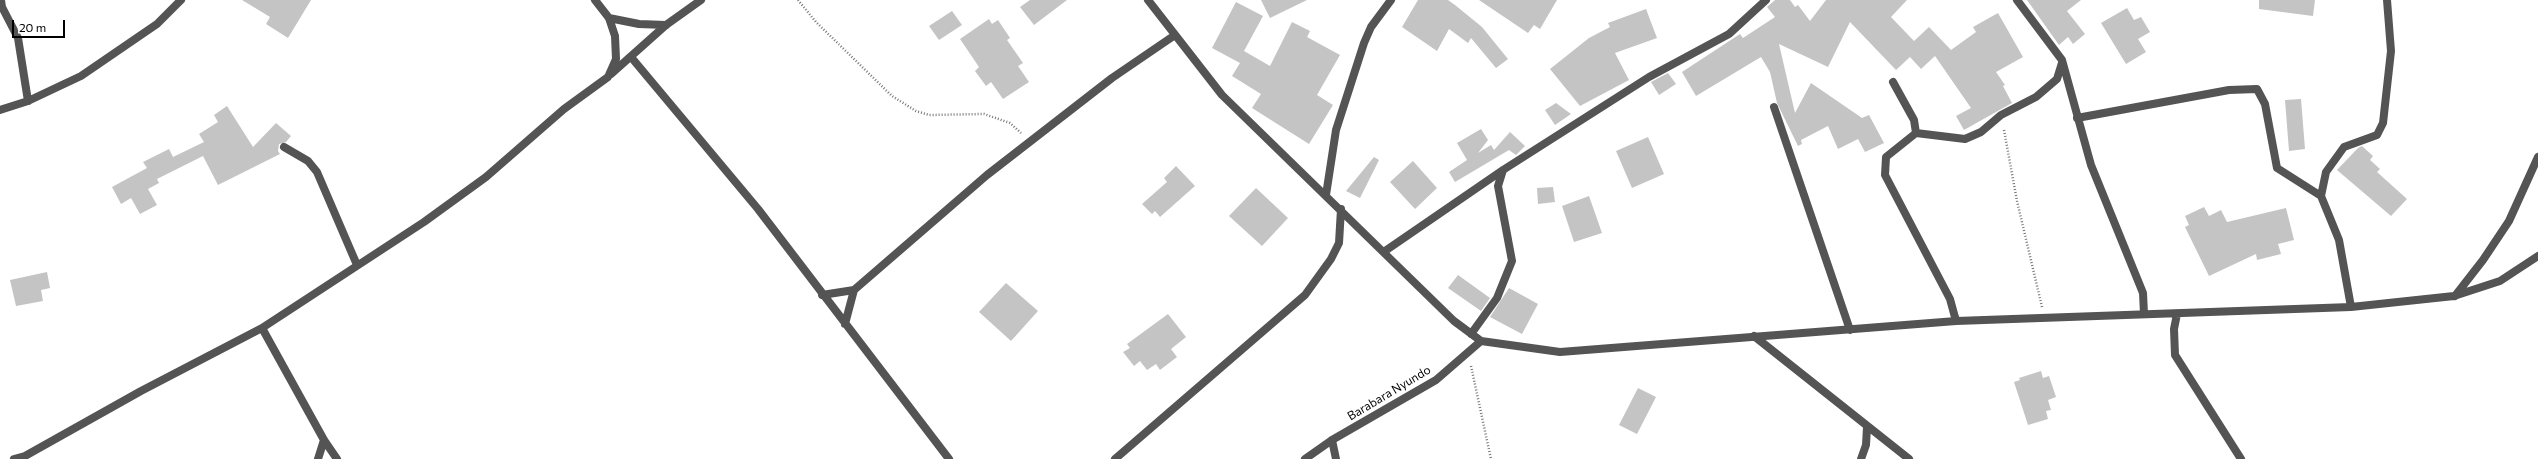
<!DOCTYPE html>
<style>
body{margin:0}
#map{position:relative;width:2538px;height:459px;overflow:hidden;background:#fff;font-family:Commissioner,sans-serif}
canvas{display:block}
.scale{position:absolute;left:12px;top:20px;width:53px;height:18px;box-sizing:border-box;border:2px solid #000;border-top:0;padding-left:5px;font-size:12px;line-height:14px;white-space:nowrap;color:#000;-webkit-text-stroke:3px #fff;paint-order:stroke}
</style>
<div id="map">
<canvas width="2538" height="459"></canvas>
<div class="scale">20 m</div>
</div>
<script>
const g = document.querySelector('canvas').getContext('2d');
g.lineJoin = 'round';
function fill(path, color) {
  g.fillStyle = color;
  g.fill(path, 'evenodd');
}
function toPath(rows) {
  const path = new Path2D();
  for (const r of rows) {
    path.moveTo(r[0], r[1]);
    for (let i = 2; i < r.length; i += 2) path.lineTo(r[i], r[i + 1]);
  }
  return path;
}
function strokePath(path, color, width, dash) {
  g.strokeStyle = color;
  g.lineWidth = width;
  g.lineCap = dash ? 'butt' : 'round';
  g.setLineDash(dash || []);
  g.stroke(path);
}
function label(font, color, halo, rows, align = 'center') {
  g.font = font + ' Commissioner,sans-serif';
  g.lineWidth = 3;
  g.setLineDash([]);
  g.textBaseline = 'middle';
  g.strokeStyle = halo;
  g.fillStyle = color;
  for (const [text, x, y, turn = 0] of rows) {
    g.save();
    g.translate(x, y);
    g.rotate((+turn || 0) * Math.PI / 180);
    g.textAlign = isNaN(turn) ? turn : align;
    if (halo) g.strokeText(text, 0, 0);
    g.fillText(text, 0, 0);
    g.restore();
  }
}
const building = toPath([
 [242,0,311,0,288,38,266,24,270,17],
 [1030,0,1067,0,1034,25,1020,7],
 [1261,0,1307,0,1270,18],
 [1418,0,1448,0,1455,5,1482,27,1508,59,1496,68,1471,38,1468,43,1449,29,1437,51,1402,27],
 [1479,0,1557,0,1540,29,1534,25,1528,33],
 [1775,0,1790,0,1795,7,1798,5,1810,21,1826,0,1907,0,1891,17,1914,41,1929,27,1951,50,1976,32,1973,27,1998,13,2023,57,1996,72,2005,85,2003,86,2012,103,1964,130,1956,116,1971,108,1935,56,1921,69,1910,57,1896,70,1850,22,1828,67,1779,44,1795,113,1811,83,1862,118,1869,115,1884,143,1865,152,1858,139,1838,149,1828,126,1801,140,1802,144,1798,146,1777,103,1770,72,1761,57,1696,96,1682,72,1740,34,1743,38,1775,17,1767,7],
 [2027,0,2081,0,2067,11,2085,34,2073,44,2068,37,2059,45],
 [2259,0,2315,0,2313,16,2259,9],
 [1236,2,1263,16,1244,51,1270,66,1292,22,1310,31,1307,37,1340,55,1317,95,1333,105,1309,144,1252,108,1261,94,1232,76,1240,63,1212,48],
 [2127,8,2134,20,2141,17,2150,32,2138,39,2146,52,2126,64,2101,23],
 [1646,9,1657,38,1615,53,1629,80,1580,106,1550,69,1589,38,1610,27,1608,23],
 [952,11,962,25,939,40,929,26],
 [989,19,992,24,998,20,1010,38,1007,40,1023,63,1018,66,1029,82,1003,99,991,82,986,86,975,71,979,67,960,39],
 [1668,73,1676,84,1659,95,1651,82],
 [2301,99,2305,149,2289,151,2285,100],
 [1556,103,1571,114,1555,125,1545,110],
 [227,106,253,147,276,123,291,136,286,142,279,144,278,151,280,154,218,185,203,156,157,179,159,183,148,189,157,205,140,214,131,198,121,204,112,187,147,168,143,162,169,149,173,157,204,142,199,134,218,122,214,115],
 [1481,129,1488,140,1478,153,1491,145,1494,150,1510,132,1525,146,1516,155,1509,150,1455,182,1449,172,1467,160,1457,143],
 [1648,137,1664,174,1632,188,1616,151],
 [2362,146,2373,156,2370,160,2380,169,2377,172,2407,199,2391,216,2337,170,2358,148],
 [1374,157,1379,160,1360,198,1346,191],
 [1413,161,1437,188,1415,209,1390,182],
 [1176,166,1195,186,1160,217,1155,211,1152,214,1142,204,1167,182,1164,178],
 [1553,187,1555,202,1538,204,1537,188],
 [1256,188,1288,218,1262,246,1229,216],
 [1589,196,1602,233,1574,242,1562,206],
 [2204,207,2209,216,2221,210,2227,222,2286,208,2294,240,2278,244,2281,254,2257,260,2256,254,2209,276,2185,227,2189,225,2185,216],
 [47,272,50,288,41,290,43,301,16,306,10,280],
 [1458,275,1490,298,1481,311,1448,288],
 [1006,283,1038,311,1011,341,979,312],
 [1509,288,1538,304,1522,334,1490,317],
 [1168,314,1186,337,1171,349,1177,357,1160,370,1156,364,1147,370,1140,361,1134,366,1123,352,1130,348,1127,344],
 [2041,371,2043,378,2049,376,2056,397,2048,400,2051,410,2046,411,2048,419,2028,425,2014,382,2020,380,2019,378],
 [1638,388,1656,397,1637,434,1619,425]
]);
const path = toPath([
 [798,0,816,22,892,96,916,111,929,115,984,114,1010,123,1021,133],
 [2004,130,2017,201,2042,307],
 [1471,366,1491,459]
]);
const street = toPath([
 [1,0,2,7,18,38,28,101],
 [1148,0,1222,95,1454,321,1481,341,1560,352,1956,321,2351,307,2454,296,2500,281,2538,256],
 [2017,0,2062,60,2091,165,2143,293,2144,314],
 [609,18,639,24,666,25],
 [631,57,758,209,949,459],
 [611,74,666,25,701,0],
 [1893,82,1914,120,1916,133,1886,157,1885,175,1950,299,1956,321],
 [1774,107,1850,330],
 [0,110,28,101,81,76,157,24,181,0],
 [2077,118,2229,90,2257,89,2265,104,2277,168,2321,196,2339,240,2351,307],
 [1916,133,1965,139,1981,132,2001,115,2036,97,2057,79,2062,63],
 [284,147,308,161,317,172,357,265],
 [1326,195,1336,130,1364,43,1371,27,1391,0],
 [2321,196,2326,172,2344,147,2377,135,2383,123,2391,51,2387,0],
 [1385,251,1503,170,1649,77,1729,34,1766,0],
 [822,295,854,290],
 [2455,296,2483,260,2509,221,2538,157],
 [2177,314,2174,329,2175,355,2241,459],
 [845,324,854,290,987,175,1112,78,1175,35],
 [262,328,324,440,337,459],
 [1471,334,1497,298,1512,261,1498,186,1503,170],
 [1754,336,1909,459],
 [1332,440,1336,459],
 [14,459,25,456,141,391,262,328,424,222,486,177,564,109,608,77,616,59,615,36,609,18,595,0],
 [318,459,324,440],
 [1115,459,1305,295,1331,259,1339,243,1341,209],
 [1305,459,1332,440,1436,380,1481,341],
 [1861,459,1866,445,1867,427]
]);
const streetNames = [
 ["Barabara Nyundo",1389,393,-31]
];
fill(building, '#c4c4c4');
strokePath(path, '#767676', 2.5, [1, 2]);
strokePath(street, '#545454', 8);
label('12px', '#000', '#fff', streetNames);
</script>
